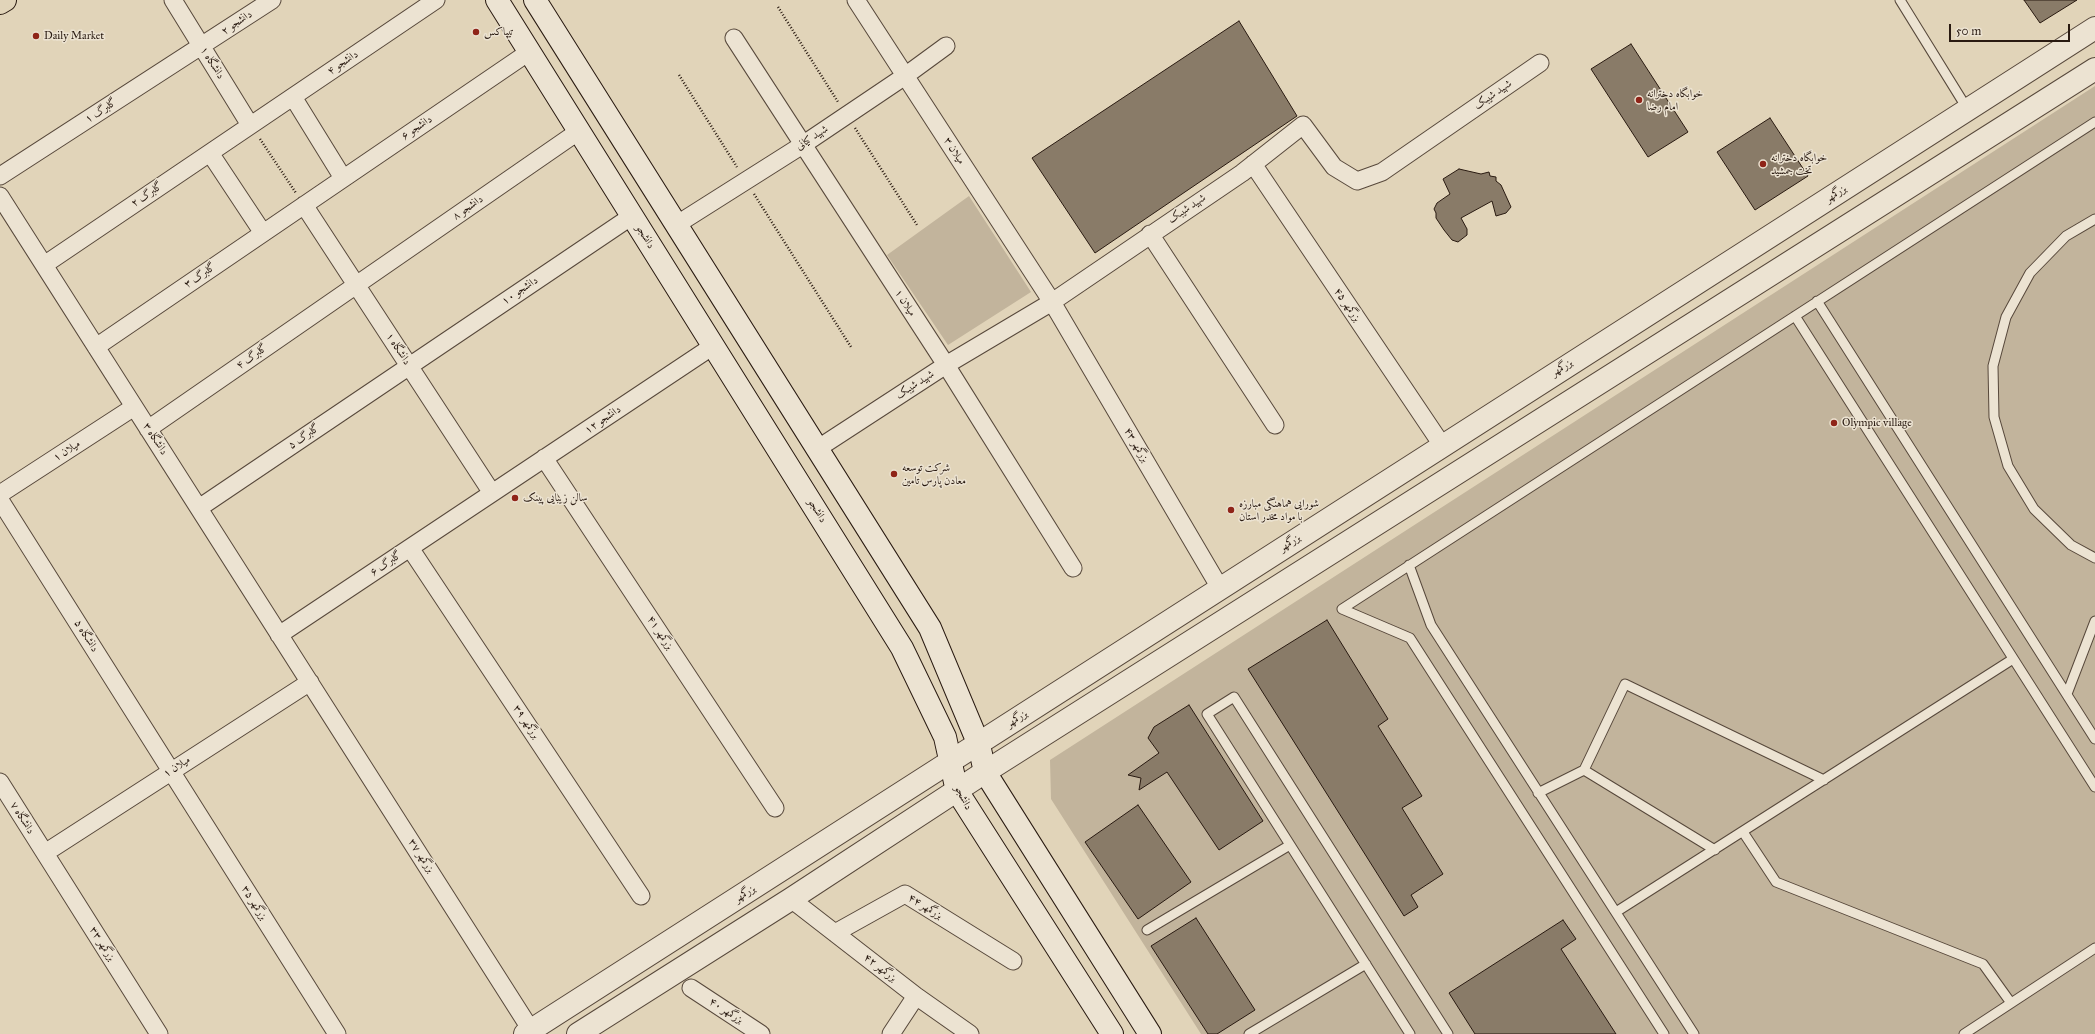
<!DOCTYPE html>
<meta charset="utf-8">
<style>
body{margin:0}
#map{position:relative;width:2095px;height:1034px;overflow:hidden;background:#e1d4b9;font-family:"IM FELL Great Primer",serif}
canvas{display:block}
.scale{position:absolute;left:1949px;top:24px;width:121px;height:18px;box-sizing:border-box;border:2px solid #291a11;border-top:0;padding-left:5px;font-size:12px;line-height:14px;white-space:nowrap;color:#291a11;-webkit-text-stroke:3px #ece3d2;paint-order:stroke}
</style>
<div id="map">
<canvas width="2095" height="1034"></canvas>
<div class="scale">50 m</div>
</div>
<script>
const g = document.querySelector('canvas').getContext('2d');
g.lineJoin = 'round';
function fill(path, color) {
  g.fillStyle = color;
  g.fill(path, 'evenodd');
}
function toPath(rows) {
  const path = new Path2D();
  for (const r of rows) {
    path.moveTo(r[0], r[1]);
    for (let i = 2; i < r.length; i += 2) path.lineTo(r[i], r[i + 1]);
  }
  return path;
}
function strokePath(path, color, width, dash) {
  g.strokeStyle = color;
  g.lineWidth = width;
  g.lineCap = dash ? 'butt' : 'round';
  g.setLineDash(dash || []);
  g.stroke(path);
}
function label(font, color, halo, rows, align = 'center') {
  g.font = font + ' "IM FELL Great Primer",Amiri,serif';
  g.lineWidth = 3;
  g.setLineDash([]);
  g.textBaseline = 'middle';
  g.strokeStyle = halo;
  g.fillStyle = color;
  for (const [text, x, y, turn = 0] of rows) {
    g.save();
    g.translate(x, y);
    g.rotate((+turn || 0) * Math.PI / 180);
    g.textAlign = isNaN(turn) ? turn : align;
    if (halo) g.strokeText(text, 0, 0);
    g.fillText(text, 0, 0);
    g.restore();
  }
}
const green = toPath([
 [2095,86,2095,1034,1201,1034,1051,799,1050,760],
 [969,196,1031,292,948,345,887,255]
]);
const building = toPath([
 [2024,0,2077,0,2040,23,2024,0],
 [1239,21,1297,116,1095,253,1032,158,1239,21],
 [1631,44,1688,132,1648,157,1591,69,1631,44],
 [1770,118,1808,176,1755,210,1717,152,1770,118],
 [1459,169,1481,174,1489,172,1490,176,1496,177,1496,181,1501,185,1511,207,1506,213,1496,216,1492,201,1461,218,1467,229,1467,235,1458,242,1452,240,1444,230,1436,218,1436,213,1434,209,1437,203,1450,194,1443,179,1459,169],
 [1327,620,1388,719,1378,726,1422,796,1402,808,1443,874,1411,895,1418,907,1404,916,1248,669,1327,620],
 [1189,705,1263,821,1219,850,1167,772,1139,790,1141,778,1128,775,1159,753,1148,738,1154,727,1189,705],
 [1138,805,1191,882,1138,919,1085,842,1138,805],
 [1196,918,1255,1010,1217,1034,1208,1034,1151,946,1196,918],
 [1563,920,1576,939,1561,949,1616,1034,1475,1034,1449,993,1563,920]
]);
const path = toPath([
 [778,7,838,102],
 [679,75,737,167],
 [855,128,917,225],
 [260,139,296,193],
 [754,194,851,347]
]);
const service = toPath([
 [1900,0,1968,110],
 [2095,219,2066,236,2030,273,2006,317,1993,366,1994,417,2008,466,2034,509,2071,545,2095,558],
 [1817,301,2095,739],
 [1795,316,2095,787],
 [1409,565,1431,625,1694,1034],
 [1342,609,2095,122],
 [1342,609,1410,638,1664,1034],
 [2067,694,2095,621],
 [1538,793,1584,770],
 [1743,832,1776,882,1983,964,2011,1003],
 [1715,850,1584,770,1625,684,1824,780],
 [1616,912,2013,659],
 [1147,930,1290,845],
 [1249,1034,1366,964],
 [1410,1034,1207,714,1234,697,1448,1034],
 [1964,1034,2095,948]
]);
const minor = toPath([
 [173,0,250,125],
 [856,0,1052,302,1220,588],
 [734,38,946,365,1073,568],
 [293,97,343,178],
 [210,153,263,233],
 [1253,164,1442,445],
 [0,176,272,0],
 [0,196,531,1030],
 [304,205,492,493],
 [676,225,804,144,905,76,946,46],
 [1150,234,1275,425],
 [44,265,436,0],
 [96,347,529,52],
 [148,429,579,131],
 [817,449,946,365,1052,302,1242,173,1303,125,1334,167,1357,181,1382,172,1540,63],
 [544,458,775,808],
 [0,494,134,407],
 [0,500,337,1034],
 [199,508,632,216],
 [410,548,641,896],
 [279,635,713,346],
 [0,782,159,1034],
 [45,853,310,682],
 [791,899,916,996,970,1034],
 [835,933,905,894,1013,961],
 [691,988,761,1034],
 [891,1034,916,996]
]);
const tertiary = toPath([
 [525,1034,2095,28],
 [578,1034,791,899,985,772,2095,69]
]);
const secondary = toPath([
 [497,0,902,648,945,737,957,791,1112,1034],
 [535,0,930,628,979,745,985,772,1150,1034]
]);
const primary = toPath([
 [0,3,5,0]
]);
const markers = [
 [476,32,4,"#8f2418"],
 [36,36,4,"#8f2418"],
 [1639,100,4,"#8f2418"],
 [1763,164,4,"#8f2418"],
 [1834,423,4,"#8f2418"],
 [894,474,4,"#8f2418"],
 [515,498,4,"#8f2418"],
 [1231,510,4,"#8f2418"]
];
const streetNames = [
 ["دانشجو ۲",237,23,-34],
 ["دانشگاه ۱",212,63,58],
 ["دانشجو ۴",343,63,-34],
 ["شهید شیبک",1493,95,-35],
 ["گلبرگ ۱",101,111,-33],
 ["دانشجو ۶",417,128,-34],
 ["شهید کیانی",812,138,-33],
 ["میلان ۳",954,151,57],
 ["بزرگمهر",1836,194,-33],
 ["گلبرگ ۲",147,195,-34],
 ["دانشجو ۸",468,208,-35],
 ["شهید شیبک",1187,209,-34],
 ["دانشجو",645,237,58],
 ["گلبرگ ۳",200,276,-34],
 ["دانشجو ۱۰",520,291,-34],
 ["میلان ۱",905,303,57],
 ["بزرگمهر ۴۵",1347,305,56],
 ["دانشگاه ۱",398,349,57],
 ["گلبرگ ۴",252,357,-35],
 ["بزرگمهر",1562,368,-32],
 ["شهید شیبک",915,385,-33],
 ["دانشجو ۱۲",603,420,-34],
 ["گلبرگ ۵",304,437,-34],
 ["دانشگاه ۳",155,439,57],
 ["بزرگمهر ۴۳",1136,445,60],
 ["میلان ۱",67,451,-33],
 ["دانشجو",817,511,58],
 ["بزرگمهر",1290,543,-33],
 ["گلبرگ ۶",386,564,-34],
 ["بزرگمهر ۴۱",660,633,57],
 ["دانشگاه ۵",86,636,58],
 ["بزرگمهر",1017,719,-33],
 ["برزگمهر ۳۹",526,722,56],
 ["میلان ۱",177,767,-33],
 ["دانشجو",963,798,63],
 ["دانشگاه ۷",22,818,58],
 ["بزرگمهر ۳۷",421,856,57],
 ["بزرگمهر",745,894,-33],
 ["بزرگمهر ۳۵",254,903,58],
 ["بزرگمهر ۴۴",925,907,32],
 ["بزرگمهر ۳۳",102,944,58],
 ["بزرگمهر ۴۲",880,968,38],
 ["بزرگمهر ۴۰",726,1011,33]
];
const poiNames = [
 ["تیپاکس",484,32],
 ["Daily Market",44,36],
 ["خوابگاه دخترانه",1647,94],
 ["امام رضا",1647,107],
 ["خوابگاه دخترانه",1771,158],
 ["تخت جمشید",1771,171],
 ["Olympic village",1842,423],
 ["شرکت توسعه",902,468],
 ["معادن پارس تامین",902,481],
 ["سالن زیبایی پینک",523,498],
 ["شورایی هماهنگی مبارزه",1239,504],
 ["با مواد مخدر استان",1239,517]
];
fill(green, '#c2b49c');
fill(building, '#897b68');
strokePath(building, '#291a11', 1);
strokePath(service, '#57483b', 11);
strokePath(minor, '#57483b', 19);
strokePath(tertiary, '#57483b', 24);
strokePath(secondary, '#291a11', 24);
strokePath(primary, '#291a11', 24);
strokePath(path, '#291a11', 2.5, [1, 2]);
strokePath(service, '#ece3d2', 9);
strokePath(minor, '#ece3d2', 17);
strokePath(tertiary, '#ece3d2', 22);
strokePath(secondary, '#ece3d2', 22);
strokePath(primary, '#e1d4b9', 22);
for (const [x, y, r, color] of markers) {
  const dot = new Path2D();
  dot.arc(x, y, r, 0, 2 * Math.PI);
  g.fillStyle = color;
  g.fill(dot);
  strokePath(dot, '#ece3d2', 1.5);
}
label('11px', '#291a11', '#ece3d2', streetNames);
label('11px', '#291a11', '#ece3d2', poiNames, 'left');
</script>
